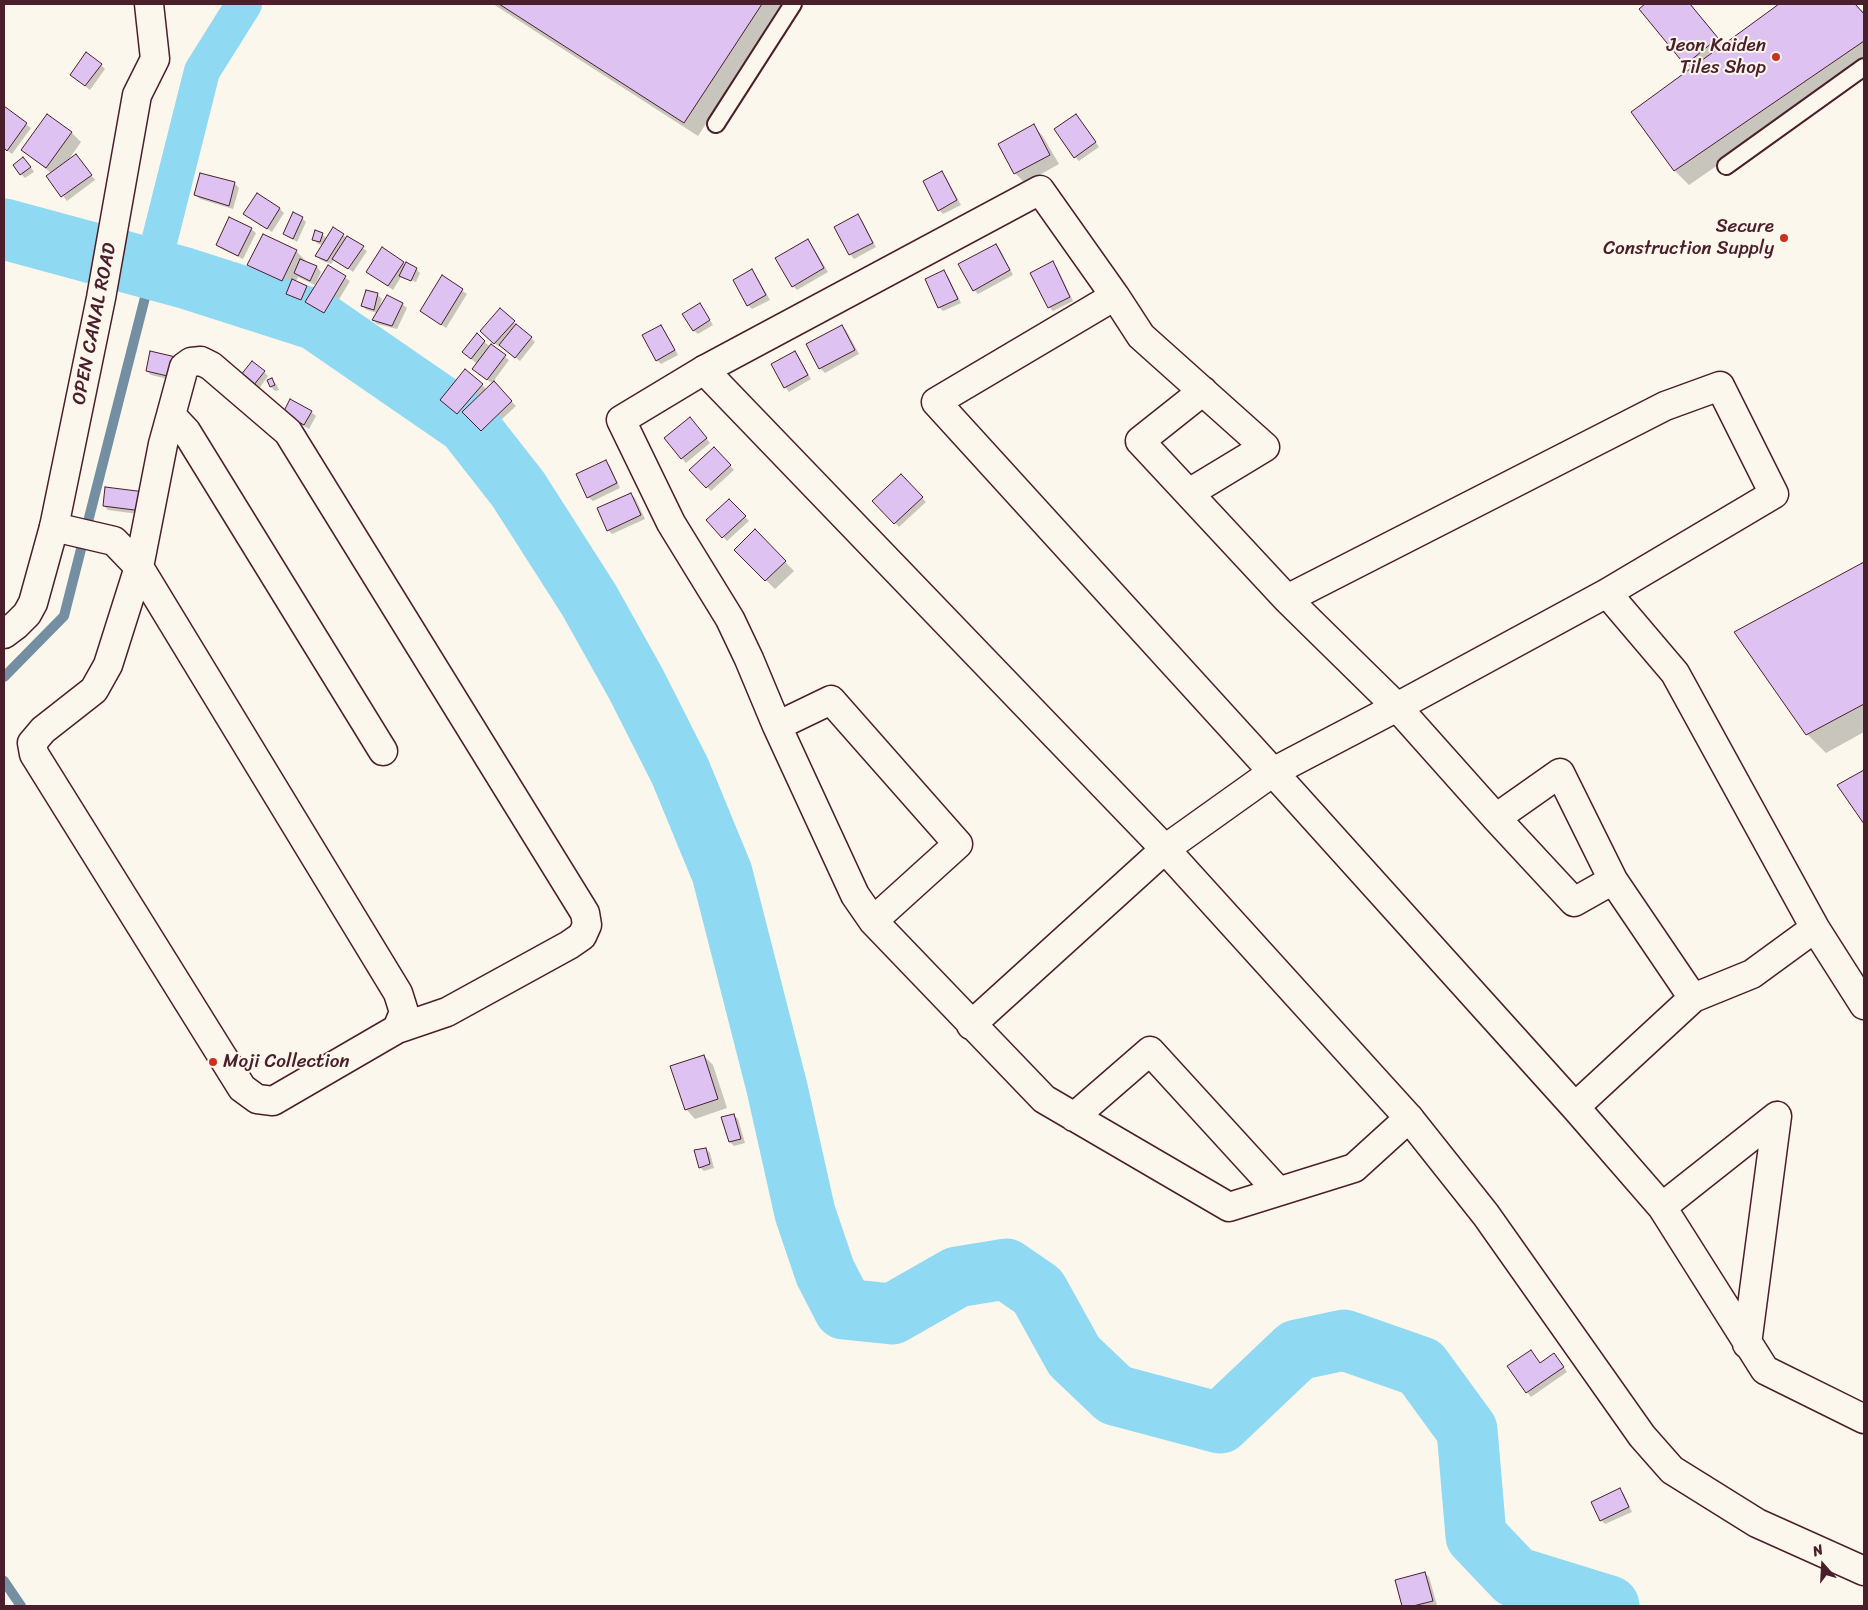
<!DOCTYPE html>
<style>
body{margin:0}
#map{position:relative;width:1868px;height:1610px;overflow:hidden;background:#fbf7ec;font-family:Sriracha,sans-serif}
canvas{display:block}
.frame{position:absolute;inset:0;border:5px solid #4a1f2b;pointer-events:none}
.north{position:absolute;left:1798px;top:1540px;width:50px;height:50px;-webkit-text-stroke:4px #fbf7ec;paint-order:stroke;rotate:341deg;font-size:14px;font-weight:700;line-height:20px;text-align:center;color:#4a1f2b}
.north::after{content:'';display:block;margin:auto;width:18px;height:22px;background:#4a1f2b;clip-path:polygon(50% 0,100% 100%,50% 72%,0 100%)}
</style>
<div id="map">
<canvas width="1868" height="1610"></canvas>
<div class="frame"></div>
<div class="north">N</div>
</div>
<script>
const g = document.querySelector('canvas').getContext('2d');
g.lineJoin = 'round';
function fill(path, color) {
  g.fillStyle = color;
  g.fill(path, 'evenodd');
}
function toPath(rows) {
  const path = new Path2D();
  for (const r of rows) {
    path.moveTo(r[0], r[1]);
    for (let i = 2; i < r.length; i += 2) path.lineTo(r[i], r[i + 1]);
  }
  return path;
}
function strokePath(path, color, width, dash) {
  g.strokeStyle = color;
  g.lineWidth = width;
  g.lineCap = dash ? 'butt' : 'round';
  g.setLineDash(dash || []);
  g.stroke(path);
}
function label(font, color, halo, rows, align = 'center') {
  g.font = font + ' Sriracha,sans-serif';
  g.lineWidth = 4;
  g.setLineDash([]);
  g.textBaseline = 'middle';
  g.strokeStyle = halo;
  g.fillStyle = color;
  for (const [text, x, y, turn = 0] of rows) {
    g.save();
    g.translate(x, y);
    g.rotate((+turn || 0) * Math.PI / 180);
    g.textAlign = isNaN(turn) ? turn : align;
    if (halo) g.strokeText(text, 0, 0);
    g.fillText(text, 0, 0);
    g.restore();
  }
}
const shadow = toPath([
 [493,4,784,4,698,136],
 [1647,4,1690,4,1724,45,1781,4,1856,4,1864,13,1864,64,1689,185,1675,171,1633,112,1691,69,1640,9],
 [101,65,105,69,90,90,71,75],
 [4,108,31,128,12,154,4,148],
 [48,116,72,133,81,142,67,162,76,155,95,180,67,201,48,176,52,174,23,150],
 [1080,120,1099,147,1079,161,1075,157],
 [1033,126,1042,135,1059,164,1025,183,1015,173,1000,144],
 [28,163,34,172,25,178,21,174],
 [942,173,946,177,961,205,943,214,939,210],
 [201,174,235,184,239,188,233,209,200,199,196,195],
 [280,209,284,213,272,232,245,214],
 [858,216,862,220,876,247,854,259,850,254],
 [302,218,306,222,297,242,285,234],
 [251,229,256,233,243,259,222,249,217,245],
 [334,229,367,251,353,272,335,259,331,264,321,260,317,256,323,245,318,244,313,239,322,234,327,239],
 [263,235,297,252,306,261,305,262,317,267,321,272,315,285,298,277,295,283,306,287,312,293,328,266,350,281,329,316,311,306,306,301,305,304,291,298,287,294,289,289,258,274,249,264],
 [808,241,812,245,828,272,797,290,793,286],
 [995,245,1000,249,1013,275,978,294,974,290],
 [403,263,416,269,420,273,416,282,404,277,404,279,401,277,393,290,368,272],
 [1052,263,1057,267,1073,301,1053,311,1049,307],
 [752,271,756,275,770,300,752,309,748,305],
 [943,271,948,276,961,303,943,311,939,307],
 [442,277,467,294,446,328,421,311],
 [367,291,378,295,382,299,379,309,402,304,407,308,397,329,377,324,373,320,377,313,367,310,362,306],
 [700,305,713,325,698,334,693,330],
 [500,310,535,342,520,361,500,345,499,347,481,331],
 [842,326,846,330,859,354,825,373,820,368,808,344],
 [661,327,665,331,678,355,661,364,657,360],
 [484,342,509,360,493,382,516,406,486,434,466,413,462,417,446,404,482,385,487,390,493,384,478,373,477,364,468,356],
 [795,353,799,357,811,379,789,392,785,387],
 [180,359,180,382,151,375,147,371],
 [264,372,268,376,258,390,246,381],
 [272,380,276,384,279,390,275,391,271,387],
 [311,412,316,416,309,429,288,417],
 [694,423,710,443,686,463,665,439],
 [714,448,734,470,711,491,691,470],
 [606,462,610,466,620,488,593,501,588,497],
 [901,475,926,502,899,527,874,501],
 [145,493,146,515,108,510,104,506],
 [631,494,635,498,645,519,612,534,608,530],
 [729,500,749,521,727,541,708,520],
 [755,531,794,571,775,589,735,550],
 [1864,563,1864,732,1826,753,1807,734,1736,632],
 [1864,771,1864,821,1839,785],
 [704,1056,713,1065,727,1108,695,1119,686,1109],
 [734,1115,738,1119,745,1143,734,1146,730,1142],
 [706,1149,710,1153,714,1168,704,1171,700,1167],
 [1531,1352,1541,1364,1558,1359,1567,1372,1531,1397,1527,1392],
 [1620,1490,1624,1494,1632,1512,1605,1524,1601,1520],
 [1425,1573,1429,1577,1437,1605,1403,1606,1396,1581]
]);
const stream = toPath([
 [4,677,64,616,152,270],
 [4,1581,21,1606]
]);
const canal = toPath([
 [152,270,202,71,244,4]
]);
const river = toPath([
 [4,229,185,278,316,320,467,424,518,489,589,600,636,684,680,771,722,873,777,1088,805,1213,825,1272,844,1309,892,1314,957,1277,1006,1269,1038,1291,1074,1356,1115,1395,1220,1423,1297,1350,1344,1340,1421,1367,1467,1430,1476,1536,1515,1577,1609,1606]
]);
const building = toPath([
 [499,4,762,4,684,123,499,4],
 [1645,4,1690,4,1718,38,1685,65,1639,9,1645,4],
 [1779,4,1855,4,1864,14,1864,41,1674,171,1631,112,1779,4],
 [86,52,102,64,85,86,70,75,86,52],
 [4,106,27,123,7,151,4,148,4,106],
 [47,114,72,132,46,168,21,150,47,114],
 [1076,114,1096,142,1074,158,1054,129,1076,114],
 [1034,124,1050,155,1014,174,998,144,1034,124],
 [76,154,92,175,61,197,46,176,76,154],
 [23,157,31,167,20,175,13,165,23,157],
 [942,171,957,200,938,211,923,181,942,171],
 [200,173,235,182,229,206,194,195,200,173],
 [257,193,280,208,267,229,243,214,257,193],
 [293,212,303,217,293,239,283,234,293,212],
 [858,214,873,243,849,255,834,227,858,214],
 [229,217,252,228,238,256,216,245,229,217],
 [333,227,344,234,327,261,315,256,333,227],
 [315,230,323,233,320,242,312,240,315,230],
 [263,234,297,250,282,281,247,265,263,234],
 [347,236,364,246,348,269,332,259,347,236],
 [808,239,824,268,792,287,775,258,808,239],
 [996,244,1010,270,973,291,958,264,996,244],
 [382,247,404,262,388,286,366,272,382,247],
 [300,259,317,266,310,281,294,273,300,259],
 [1053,261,1070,297,1048,308,1030,273,1053,261],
 [406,262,417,268,411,281,399,276,406,262],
 [328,265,346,276,324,313,305,302,328,265],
 [752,269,766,295,747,306,733,280,752,269],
 [944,270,958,299,938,308,925,279,944,270],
 [442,275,463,289,441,325,420,311,442,275],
 [292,279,307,286,301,300,286,294,292,279],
 [366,290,378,293,374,310,361,306,366,290],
 [387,295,403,303,392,326,372,320,387,295],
 [700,303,710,320,693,331,682,314,700,303],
 [500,308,515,321,494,344,480,331,500,308],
 [516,324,532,337,515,358,499,345,516,324],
 [661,325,675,350,656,361,642,335,661,325],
 [842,325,855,350,819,369,806,344,842,325],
 [477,333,485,341,471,359,462,352,477,333],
 [491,344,506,355,487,380,472,369,491,344],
 [150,351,180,358,176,378,146,371,150,351],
 [795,351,808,375,784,388,771,364,795,351],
 [252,361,265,371,253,386,240,376,252,361],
 [465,369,483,384,457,414,440,400,465,369],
 [272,378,275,385,270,387,267,380,272,378],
 [494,381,512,401,481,431,462,412,494,381],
 [290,399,312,411,304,425,283,413,290,399],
 [690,417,707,438,681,459,664,438,690,417],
 [714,447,731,465,706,488,689,470,714,447],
 [606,460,617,483,587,498,576,474,606,460],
 [901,474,923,497,894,524,872,501,901,474],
 [105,487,145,492,142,511,103,506,105,487],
 [631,493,641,515,607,531,597,508,631,493],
 [729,499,746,516,722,538,706,520,729,499],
 [755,529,786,561,765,581,734,550,755,529],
 [1864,562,1864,704,1806,735,1734,632,1864,562],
 [1864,770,1864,824,1837,785,1864,770],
 [704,1055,718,1099,685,1110,670,1066,704,1055],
 [734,1114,741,1139,729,1142,721,1117,734,1114],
 [706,1148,710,1164,699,1168,694,1150,706,1148],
 [1531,1350,1540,1363,1554,1353,1564,1367,1526,1393,1507,1366,1531,1350],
 [1620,1488,1629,1507,1600,1521,1591,1502,1620,1488],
 [1425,1572,1433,1601,1413,1606,1402,1606,1395,1580,1425,1572]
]);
const service = toPath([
 [716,124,793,4],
 [1726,166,1864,67]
]);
const minor = toPath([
 [1115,296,936,402,1273,772,1575,1107,1662,1207,1765,1370,1864,1419],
 [1203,391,1140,441,1287,599,1397,707,1496,818,1574,902,1613,880],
 [171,415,184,367,191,362,201,361,211,366,288,432,585,913,587,925,582,936,569,945,447,1012,397,1029],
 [1189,493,1265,447,1141,336,1115,296,1040,190,704,370,621,420,671,523,730,619,749,659,777,726,855,895,873,921,1044,1099,1229,1207,1354,1168,1409,1118],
 [54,527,114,541,139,567,398,993,404,1012,397,1029,273,1101,257,1099,242,1088,34,754,32,743,43,730,94,690,108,665,139,567,163,444,171,415,186,431,383,751],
 [1607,593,1675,673,1815,928,1864,1005],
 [777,726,831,700,958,844,873,921],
 [1496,818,1560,773,1613,880,1693,998],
 [971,1025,1165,849,1273,772,1397,707,1607,593,1774,494,1720,386,1665,406,1287,599],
 [1575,1107,1693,998,1752,974,1815,928],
 [1074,1117,1150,1051,1278,1191],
 [1662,1207,1777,1116],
 [1747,1344,1777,1116]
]);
const tertiary = toPath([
 [704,370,1165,849,1409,1118,1486,1215,1642,1436,1672,1470,1757,1523,1864,1571],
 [4,634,16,625,27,614,33,603,54,527,101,298,137,95,155,59,149,4]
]);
const markers = [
 [1776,57,5,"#c8321e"],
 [1784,238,5,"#c8321e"],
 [213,1062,5,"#c8321e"]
];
const poiNames = [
 ["Jeon Kaiden",1766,46],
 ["Tiles Shop",1766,68],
 ["Secure",1774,227],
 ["Construction Supply",1774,249],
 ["Moji Collection",223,1062,"left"]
];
const streetNames = [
 ["OPEN CANAL ROAD",95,324,-79]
];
fill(shadow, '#0003');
strokePath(stream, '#748fa2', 10);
strokePath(canal, '#90d9f2', 36);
strokePath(river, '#90d9f2', 61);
fill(building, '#dec2f1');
strokePath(building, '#4a1f2b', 1);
strokePath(service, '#4a1f2b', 20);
strokePath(minor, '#4a1f2b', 31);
strokePath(tertiary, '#4a1f2b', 31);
strokePath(service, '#fbf7ec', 16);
strokePath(minor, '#fbf7ec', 28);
strokePath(tertiary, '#fbf7ec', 28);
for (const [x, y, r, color] of markers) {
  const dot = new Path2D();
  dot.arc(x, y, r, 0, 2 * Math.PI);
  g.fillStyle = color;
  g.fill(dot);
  strokePath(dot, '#fbf7ec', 2);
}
label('19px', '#4a1f2b', '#fbf7ec', poiNames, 'right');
label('19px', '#4a1f2b', '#fbf7ec', streetNames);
</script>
